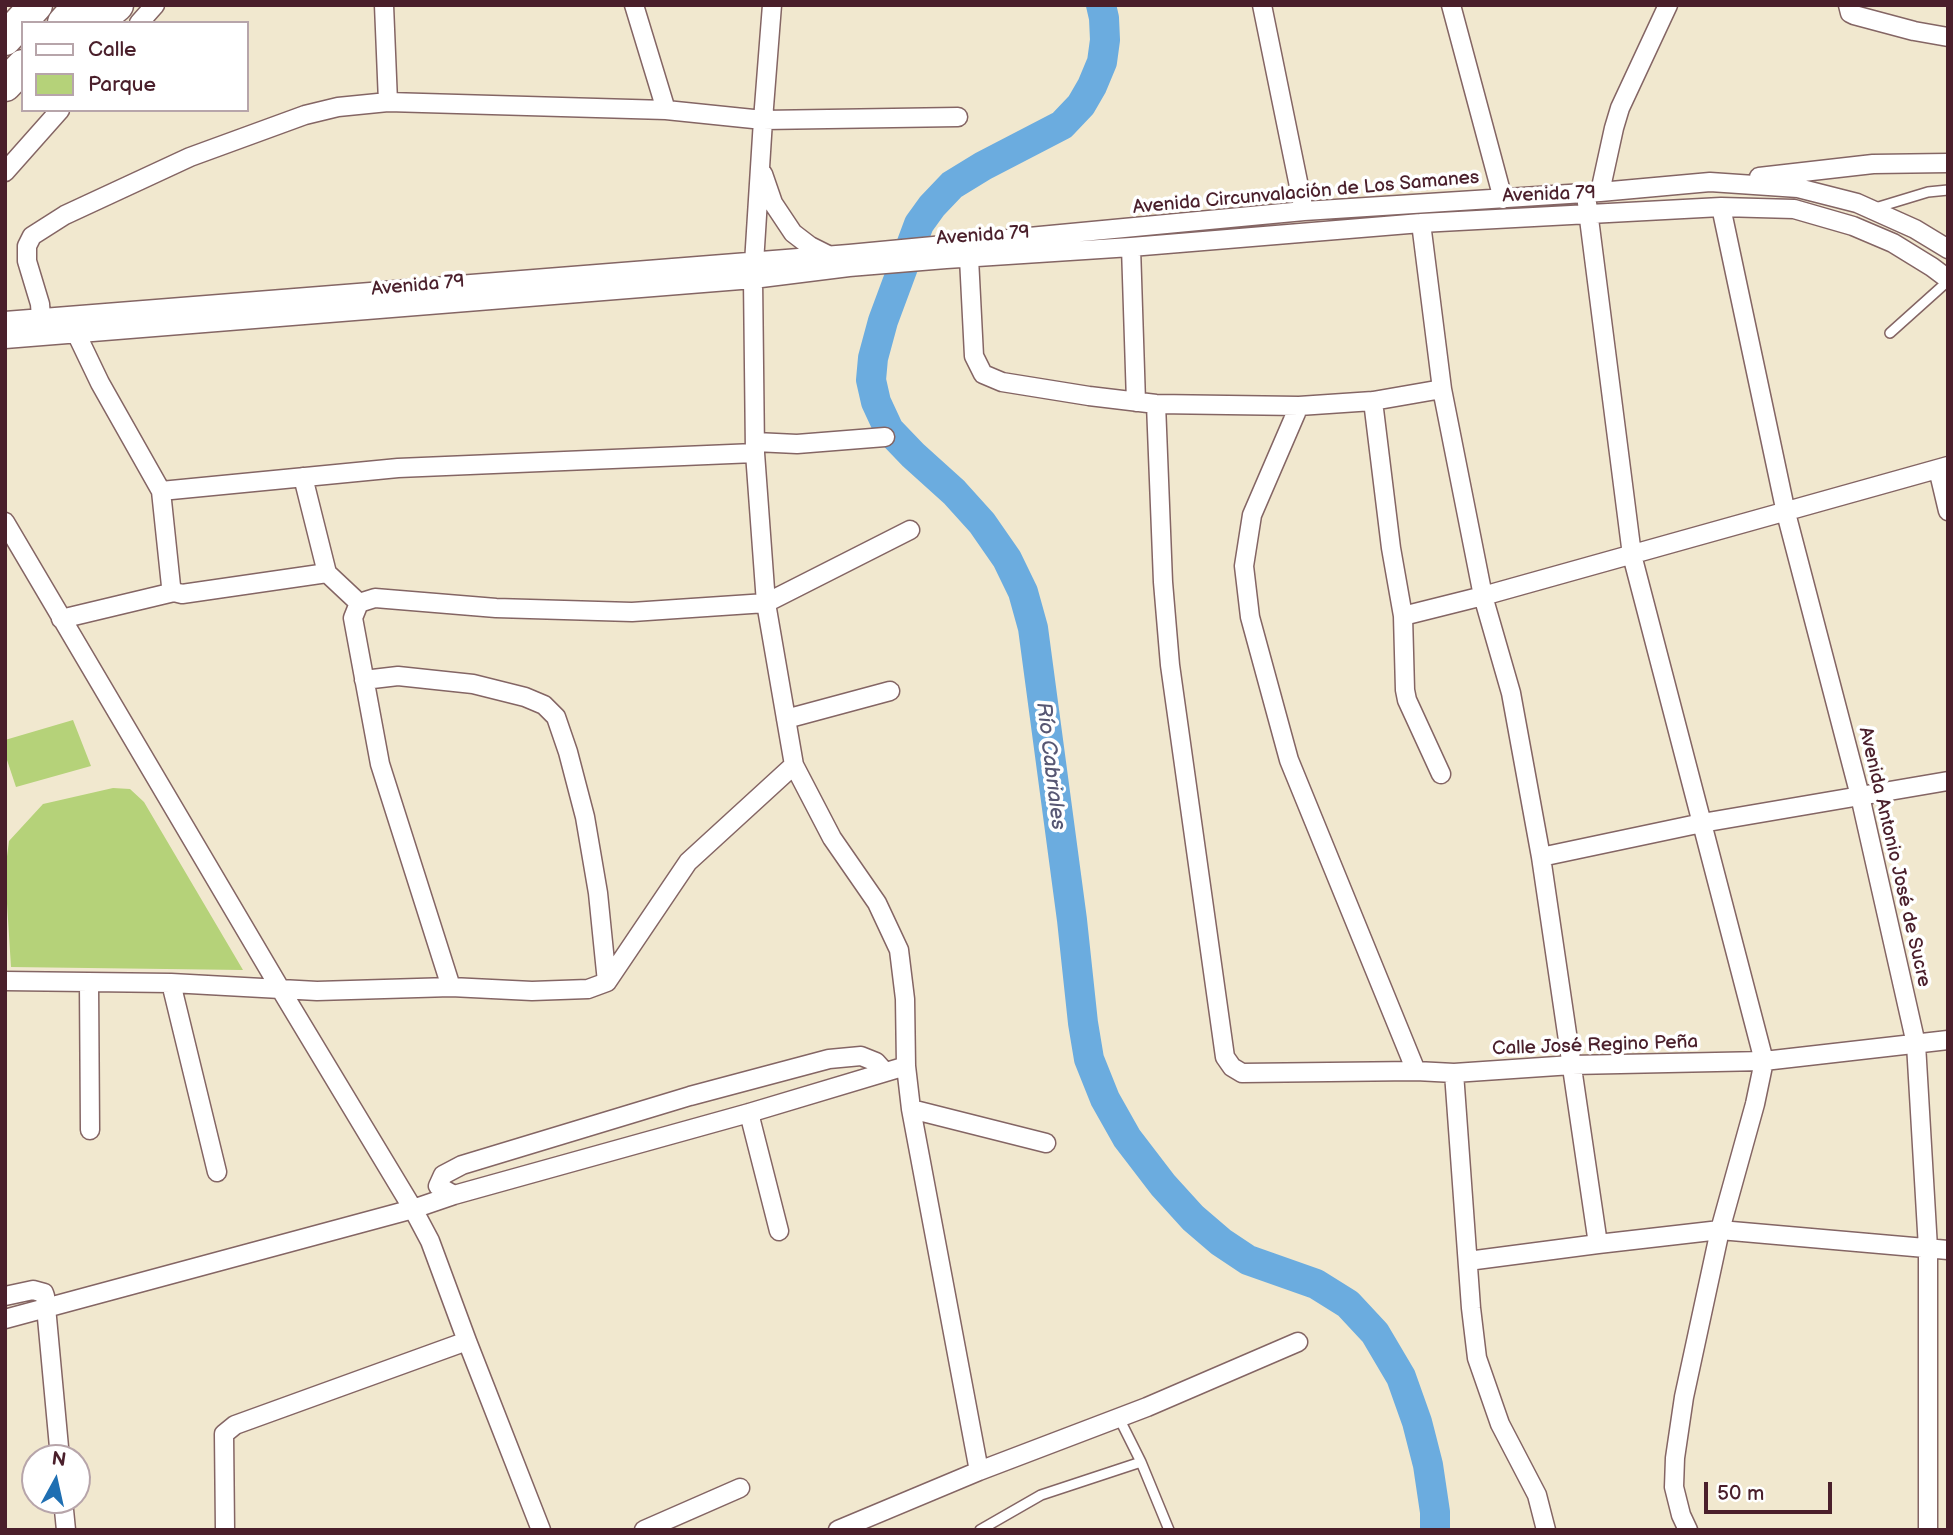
<!DOCTYPE html>
<meta charset="utf-8">
<style>
body{margin:0}
#map{position:relative;width:1953px;height:1535px;overflow:hidden;background:#f1e8cf;font-family:"Balsamiq Sans",sans-serif}
canvas{display:block}
.frame{position:absolute;inset:0;border:7px solid #4a1f2b;pointer-events:none}
.legend{position:absolute;left:21px;top:21px;width:228px;height:91px;box-sizing:border-box;background:#fff;border:2px solid #b7a5aa;margin:0;padding:9px 12px;list-style:none;font-size:21px;color:#4a1f2b}
.legend li{display:flex;align-items:center;gap:14px;height:35px}
.legend b{width:35px;border:2px solid #b7a5aa}
.north{position:absolute;left:21px;top:1444px;width:70px;height:70px;box-sizing:border-box;background:#fff;border:2px solid #b7a5aa;border-radius:50%;rotate:8deg;font-size:19px;font-weight:700;line-height:28px;text-align:center;color:#4a1f2b}
.north::after{content:'';display:block;margin:auto;width:24px;height:32px;background:#1f6fb2;clip-path:polygon(50% 0,100% 100%,50% 72%,0 100%)}
.scale{position:absolute;left:1704px;top:1482px;width:128px;height:32px;box-sizing:border-box;border:4px solid #4a1f2b;border-top:0;padding-left:9px;font-size:21px;line-height:24px;white-space:nowrap;color:#4a1f2b;-webkit-text-stroke:5px #fff;paint-order:stroke}
</style>
<div id="map">
<canvas width="1953" height="1535"></canvas>
<div class="frame"></div>
<ul class="legend">
<li><b style="height:9px;background:#fff"></b>Calle</li>
<li><b style="height:19px;background:#b5d279"></b>Parque</li>
</ul>
<div class="north">N</div>
<div class="scale">50 m</div>
</div>
<script>
const g = document.querySelector('canvas').getContext('2d');
g.lineJoin = 'round';
function fill(path, color) {
  g.fillStyle = color;
  g.fill(path, 'evenodd');
}
function toPath(rows) {
  const path = new Path2D();
  for (const r of rows) {
    path.moveTo(r[0], r[1]);
    for (let i = 2; i < r.length; i += 2) path.lineTo(r[i], r[i + 1]);
  }
  return path;
}
function strokePath(path, color, width, dash) {
  g.strokeStyle = color;
  g.lineWidth = width;
  g.lineCap = dash ? 'butt' : 'round';
  g.setLineDash(dash || []);
  g.stroke(path);
}
function label(font, color, halo, rows, align = 'center') {
  g.font = font + ' "Balsamiq Sans",sans-serif';
  g.lineWidth = 7;
  g.setLineDash([]);
  g.textBaseline = 'middle';
  g.strokeStyle = halo;
  g.fillStyle = color;
  for (const [text, x, y, turn = 0] of rows) {
    g.save();
    g.translate(x, y);
    g.rotate((+turn || 0) * Math.PI / 180);
    g.textAlign = isNaN(turn) ? turn : align;
    if (halo) g.strokeText(text, 0, 0);
    g.fillText(text, 0, 0);
    g.restore();
  }
}
const green = toPath([
 [73,720,91,766,16,787,5,754,5,740],
 [113,788,130,789,144,802,243,970,11,967,5,872,9,841,43,804]
]);
const river = toPath([
 [1101,5,1104,18,1105,40,1102,62,1092,86,1081,105,1062,125,983,166,952,185,932,206,919,224,883,321,873,358,871,380,876,402,889,430,913,455,954,492,982,523,1007,559,1023,592,1033,628,1072,920,1083,1023,1089,1059,1105,1099,1127,1138,1163,1185,1193,1218,1221,1242,1248,1260,1316,1284,1348,1304,1375,1333,1401,1377,1417,1422,1428,1465,1435,1512,1435,1530]
]);
const lane = toPath([
 [1872,209,1928,192,1948,190],
 [1890,333,1948,281],
 [1119,1418,1141,1462,1169,1530],
 [980,1530,1041,1495,1141,1462]
]);
const street = toPath([
 [384,5,388,102],
 [634,5,666,110],
 [1262,5,1304,211],
 [1451,5,1503,199],
 [1848,5,1850,13,1854,15,1914,31,1948,37],
 [139,23,155,5],
 [5,172,60,110],
 [763,174,773,203,793,233,810,246,828,255],
 [1759,177,1873,164,1948,163],
 [1600,192,1614,128,1620,108,1668,5],
 [1587,203,1632,555,1764,1061,1755,1104,1720,1230,1684,1397,1675,1458,1674,1487,1681,1515,1688,1530],
 [1721,207,1786,513,1860,796,1916,1044,1928,1248,1928,1530],
 [1421,223,1442,389,1483,596,1511,693,1541,857,1598,1244],
 [1131,247,1136,402],
 [969,258,974,356,983,374,1002,382,1089,396,1156,404,1299,406,1373,401,1442,389],
 [41,318,40,304,27,261,27,246,32,236,65,215,190,157,305,115,338,107,388,102,666,110,763,120,958,117],
 [5,321,849,254,1304,211,1600,192,1710,182,1798,188,1857,203,1915,229,1948,249],
 [77,335,100,383,161,491,171,586,174,592,182,594,327,573],
 [5,339,753,279,849,267,946,259,1131,247,1421,223,1721,207,1794,209,1853,226,1893,243,1932,267,1948,279],
 [1373,401,1391,548,1403,616,1405,690,1407,700,1441,774],
 [1156,404,1163,582,1170,665,1225,1057,1232,1067,1242,1073,1416,1071,1454,1073,1572,1065,1764,1061,1948,1040],
 [1299,406,1252,515,1244,566,1250,617,1289,760,1416,1071],
 [755,442,797,444,885,437],
 [1938,469,1948,511],
 [303,477,327,573,359,603,353,618,380,764,451,987],
 [161,491,398,468,755,453],
 [5,522,281,990,413,1209,430,1241,467,1341,541,1530],
 [359,603,375,598,496,608,632,612,766,603,910,530],
 [1403,616,1483,596,1948,466],
 [61,619,174,592],
 [364,680,398,676,473,684,525,697,544,705,556,717,568,752,585,817,598,893,607,982],
 [786,719,890,691],
 [794,765,832,838,877,903,899,950,905,999,906,1066,911,1109,1046,1143],
 [1541,857,1702,823,1948,781],
 [5,981,171,983,317,991,451,987,532,991,588,989,607,982,688,862,794,765,766,603,755,453,753,279,763,120,772,5],
 [89,983,90,1130],
 [171,983,217,1172],
 [1454,1073,1471,1308,1477,1358,1500,1424,1537,1495,1546,1530],
 [911,1109,979,1471],
 [749,1113,779,1231],
 [454,1195,438,1186,443,1175,462,1165,690,1096,829,1059,861,1056,876,1062,885,1072],
 [1468,1261,1598,1244,1720,1230,1948,1250],
 [5,1296,33,1290,44,1293,45,1296,60,1458],
 [5,1319,413,1209,454,1195,749,1113,906,1066],
 [63,1500,66,1530],
 [225,1530,224,1434,235,1425,467,1341],
 [644,1530,740,1488],
 [838,1530,979,1471,1147,1407,1298,1342]
]);
const highway = toPath([
 [64,23,80,5],
 [95,23,117,5],
 [5,39,36,5],
 [5,85,23,66]
]);
const streetNames = [
 ["Avenida Circunvalación de Los Samanes",1306,193,-5],
 ["Avenida 79",1549,195,-2],
 ["Avenida 79",983,236,-4],
 ["Avenida 79",418,286,-5],
 ["Avenida Antonio José de Sucre",1894,857,77],
 ["Calle José Regino Peña",1595,1046,-2]
];
const waterNames = [
 ["Río Cabriales",1050,766,83]
];
fill(green, '#b5d279');
strokePath(river, '#6bacdf', 30);
strokePath(lane, '#846564', 12);
strokePath(street, '#846564', 21);
strokePath(highway, '#846564', 35);
strokePath(lane, '#fff', 9);
strokePath(street, '#fff', 18);
strokePath(highway, '#fff', 32);
label('19px', '#4a1f2b', '#fff', streetNames);
label('italic 21px', '#575773', '#fff', waterNames);
</script>
